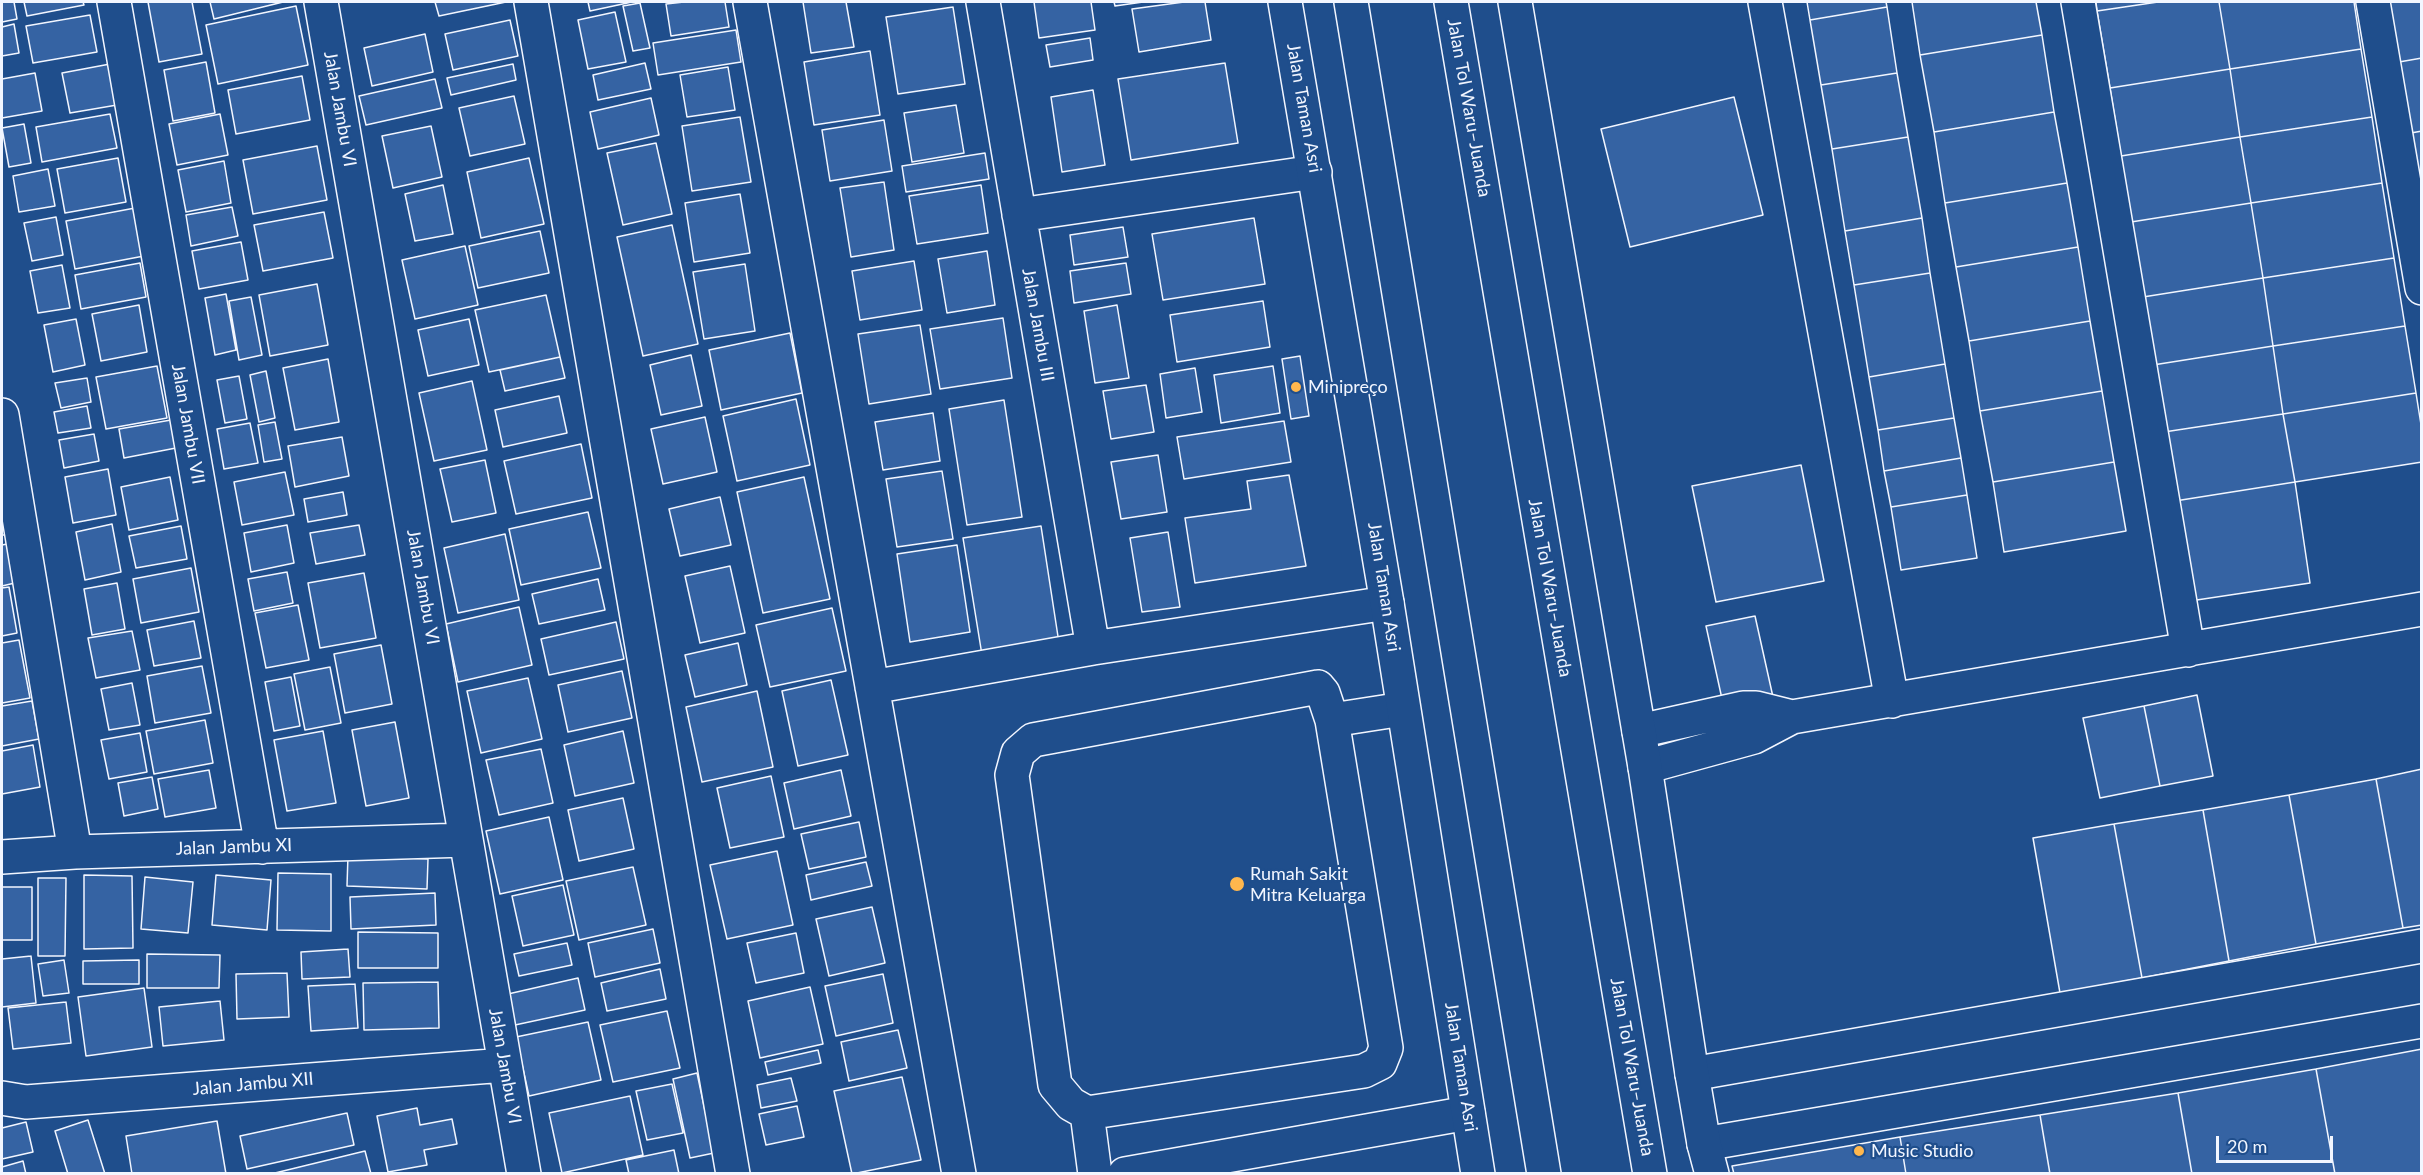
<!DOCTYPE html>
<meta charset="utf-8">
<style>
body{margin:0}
#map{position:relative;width:2423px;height:1175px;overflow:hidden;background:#1f4e8c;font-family:Lato,sans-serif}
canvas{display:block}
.frame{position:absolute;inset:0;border:3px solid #f2f6ff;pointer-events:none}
.scale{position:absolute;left:2216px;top:1136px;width:117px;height:27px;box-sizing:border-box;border:3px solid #f2f6ff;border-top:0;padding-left:8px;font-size:18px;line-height:21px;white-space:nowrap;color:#f2f6ff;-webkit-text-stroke:4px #1f4e8c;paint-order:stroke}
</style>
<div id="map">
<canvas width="2423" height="1175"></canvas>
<div class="frame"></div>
<div class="scale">20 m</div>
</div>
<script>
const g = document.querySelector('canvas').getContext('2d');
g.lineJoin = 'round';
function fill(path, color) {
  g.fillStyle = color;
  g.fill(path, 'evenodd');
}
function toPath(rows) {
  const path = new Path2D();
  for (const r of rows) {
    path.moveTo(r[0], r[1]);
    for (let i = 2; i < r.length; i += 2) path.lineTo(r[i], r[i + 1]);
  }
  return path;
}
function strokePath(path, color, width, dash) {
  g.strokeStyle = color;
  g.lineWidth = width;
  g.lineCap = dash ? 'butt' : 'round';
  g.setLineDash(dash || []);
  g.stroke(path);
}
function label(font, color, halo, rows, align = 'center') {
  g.font = font + ' Lato,sans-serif';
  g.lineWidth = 4.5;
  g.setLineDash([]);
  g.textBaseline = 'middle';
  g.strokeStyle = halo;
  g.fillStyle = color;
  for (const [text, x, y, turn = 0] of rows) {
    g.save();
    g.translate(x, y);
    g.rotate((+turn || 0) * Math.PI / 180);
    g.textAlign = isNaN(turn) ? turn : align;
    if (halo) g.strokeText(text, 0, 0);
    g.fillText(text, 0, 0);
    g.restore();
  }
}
const building = toPath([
 [2,2,14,2,17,19,2,22,2,2],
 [24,2,83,2,84,5,27,16,24,2],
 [148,2,192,2,202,54,159,62,148,2],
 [210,2,283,2,214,19,210,2],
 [435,2,506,2,439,16,435,2],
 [588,2,632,2,590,11,588,2],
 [684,2,725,2,729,27,671,36,666,4,684,2],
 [803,2,846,2,854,47,811,53,803,2],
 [1034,2,1091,2,1095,30,1039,38,1034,2],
 [1114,2,1143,2,1115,6,1114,2],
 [1184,2,1205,2,1211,40,1139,52,1132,9,1184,2],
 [1807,2,1886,2,1887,7,1810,20,1807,2],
 [1912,2,2036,2,2042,35,1920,55,1912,2],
 [2096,2,2158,2,2097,11,2096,2],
 [2158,2,2219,2,2230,69,2110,88,2097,11,2158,2],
 [2219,2,2354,2,2361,49,2230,69,2219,2],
 [2390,2,2422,2,2422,58,2399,62,2390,2],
 [640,3,650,48,633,51,623,6,640,3],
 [296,6,308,65,218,84,206,25,296,6],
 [953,7,965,84,898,94,886,17,953,7],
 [1887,7,1897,73,1821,85,1810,20,1887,7],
 [615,12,626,62,588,69,578,20,615,12],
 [90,15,97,52,33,63,26,26,90,15],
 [510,20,518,56,453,70,445,34,510,20],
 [14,24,19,53,2,56,2,27,14,24],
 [736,30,741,62,658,75,653,43,736,30],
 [425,34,433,72,372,86,364,48,425,34],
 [2042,35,2054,112,1934,132,1920,55,2042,35],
 [1090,38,1093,60,1050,67,1046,45,1090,38],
 [2361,49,2372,117,2240,137,2230,69,2361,49],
 [870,51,880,115,814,125,804,62,870,51],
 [2422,58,2422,131,2411,133,2399,62,2422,58],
 [206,62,215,113,173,121,164,70,206,62],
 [645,63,651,89,598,100,593,75,645,63],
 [1225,63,1238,143,1131,160,1118,79,1225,63],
 [110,64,117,105,70,113,62,73,110,64],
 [513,64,516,80,451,95,447,78,513,64],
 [728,67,735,110,687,117,680,75,728,67],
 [2230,69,2240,137,2121,156,2110,88,2230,69],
 [35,73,42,111,2,118,2,79,35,73],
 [1897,73,1908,137,1832,149,1821,85,1897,73],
 [302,76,310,120,236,134,228,90,302,76],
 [435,79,442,108,366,125,359,96,435,79],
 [1093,90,1105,165,1062,172,1051,97,1093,90],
 [514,96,525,144,470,156,459,108,514,96],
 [1734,97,1763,215,1630,247,1601,129,1734,97],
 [651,98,659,135,598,149,590,112,651,98],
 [956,105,964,153,912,162,904,113,956,105],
 [2054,112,2067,183,1945,203,1934,132,2054,112],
 [110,114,117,148,42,162,36,127,110,114],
 [220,114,228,155,177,165,169,124,220,114],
 [740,117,751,182,692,191,682,126,740,117],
 [2372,117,2382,183,2251,203,2240,137,2372,117],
 [884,120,892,171,830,181,822,130,884,120],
 [24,124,31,163,9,167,2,128,24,124],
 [431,126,442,177,393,188,382,136,431,126],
 [2422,131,2422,201,2411,133,2422,131],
 [1908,137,1922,218,1845,231,1832,149,1908,137],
 [2240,137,2251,203,2131,222,2121,156,2240,137],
 [656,143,672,214,623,225,607,153,656,143],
 [317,146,327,200,253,214,243,160,317,146],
 [985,153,989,179,906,192,902,166,985,153],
 [118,158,126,202,65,213,57,169,118,158],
 [529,158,544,224,481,238,467,172,529,158],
 [224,161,231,203,186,212,178,170,224,161],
 [48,169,55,206,19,212,13,176,48,169],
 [884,182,894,250,851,257,840,188,884,182],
 [2067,183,2078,247,1956,267,1945,203,2067,183],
 [2382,183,2394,258,2263,278,2251,203,2382,183],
 [443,185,453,234,415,241,405,194,443,185],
 [981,185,988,233,917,244,909,196,981,185],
 [740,194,750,253,694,262,685,203,740,194],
 [2251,203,2263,278,2143,297,2131,222,2251,203],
 [232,207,238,236,191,246,186,215,232,207],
 [135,208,144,256,75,269,66,221,135,208],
 [324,212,333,258,263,271,254,225,324,212],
 [56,217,63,255,32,261,24,223,56,217],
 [1254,218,1265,284,1163,300,1152,234,1254,218],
 [1922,218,1930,273,1854,285,1845,231,1922,218],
 [672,225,698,344,643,356,617,237,672,225],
 [1123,227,1128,257,1074,265,1070,235,1123,227],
 [540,231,549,273,478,288,469,246,540,231],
 [241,242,248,280,199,289,192,251,241,242],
 [465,246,478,305,415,319,402,260,465,246],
 [2078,247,2090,321,1969,341,1956,267,2078,247],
 [987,251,995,305,947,313,938,259,987,251],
 [2394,258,2405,326,2273,346,2263,278,2394,258],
 [914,261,922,310,860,320,852,271,914,261],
 [140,263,146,297,81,309,75,275,140,263],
 [1126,263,1131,294,1074,303,1070,271,1126,263],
 [745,264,755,331,704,339,693,272,745,264],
 [62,265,70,308,38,313,30,271,62,265],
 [1930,273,1945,364,1869,377,1854,285,1930,273],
 [2263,278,2273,346,2153,365,2143,297,2263,278],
 [317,284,328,345,270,356,259,295,317,284],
 [226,294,236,350,215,355,205,298,226,294],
 [546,295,560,357,489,372,475,310,546,295],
 [251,297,262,355,239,360,229,301,251,297],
 [1263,301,1270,347,1177,362,1170,315,1263,301],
 [139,305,147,352,101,361,92,314,139,305],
 [1117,305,1129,378,1095,383,1084,311,1117,305],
 [1003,318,1012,378,940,389,930,329,1003,318],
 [76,319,85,365,53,372,44,325,76,319],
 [469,319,479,365,428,376,418,330,469,319],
 [2090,321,2102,391,1980,411,1969,341,2090,321],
 [920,325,931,394,869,404,858,334,920,325],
 [2405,326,2416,393,2283,414,2273,346,2405,326],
 [790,333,802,393,721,410,709,350,790,333],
 [2273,346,2283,414,2164,432,2153,365,2273,346],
 [691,355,702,406,661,415,650,365,691,355],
 [1300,356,1309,416,1291,419,1282,359,1300,356],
 [560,357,565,378,505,391,500,370,560,357],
 [328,359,339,422,295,430,283,368,328,359],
 [1945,364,1954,418,1878,430,1869,377,1945,364],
 [157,366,167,418,106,429,96,377,157,366],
 [1273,366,1280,413,1221,423,1214,375,1273,366],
 [1195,368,1202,412,1166,418,1160,374,1195,368],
 [266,371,275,418,259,422,250,375,266,371],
 [239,376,247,419,225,423,217,380,239,376],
 [87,378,91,402,61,408,55,383,87,378],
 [472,381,487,450,434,461,419,393,472,381],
 [1146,385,1154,432,1111,439,1103,391,1146,385],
 [2102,391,2114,462,1993,482,1980,411,2102,391],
 [2416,393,2422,431,2422,462,2295,482,2283,414,2416,393],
 [559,396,567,433,503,447,495,410,559,396],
 [796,399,810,465,737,481,723,416,796,399],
 [1004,400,1022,517,967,525,949,409,1004,400],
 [87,406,91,428,58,433,54,412,87,406],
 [933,413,940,461,883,470,875,422,933,413],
 [2283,414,2295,482,2175,501,2164,432,2283,414],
 [705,417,717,472,663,484,651,429,705,417],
 [1954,418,1961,458,1884,471,1878,430,1954,418],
 [171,420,176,448,124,458,119,429,171,420],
 [1284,421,1291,462,1184,479,1177,437,1284,421],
 [275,422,282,459,264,462,258,425,275,422],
 [250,423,258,463,224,469,217,429,250,423],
 [94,434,99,461,64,468,59,440,94,434],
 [342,437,349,476,295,487,288,446,342,437],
 [581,444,592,498,516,514,504,461,581,444],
 [1158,455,1167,512,1121,519,1111,462,1158,455],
 [1961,458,1967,495,1891,507,1884,471,1961,458],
 [485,460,496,513,452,522,440,469,485,460],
 [2114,462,2126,531,2004,552,1993,482,2114,462],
 [1801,465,1824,581,1716,602,1692,486,1801,465],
 [108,469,116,515,73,523,65,477,108,469],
 [942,471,953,539,897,547,886,479,942,471],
 [285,472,294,515,242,525,234,482,285,472],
 [1289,475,1306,566,1195,583,1185,518,1251,509,1247,481,1289,475],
 [170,477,178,520,129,530,121,487,170,477],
 [804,477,830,599,763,613,737,492,804,477],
 [2295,482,2310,583,2190,601,2175,501,2295,482],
 [343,492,347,515,308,522,304,499,343,492],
 [1967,495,1977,558,1901,570,1891,507,1967,495],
 [720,497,731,545,680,556,669,509,720,497],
 [588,512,601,568,521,585,509,529,588,512],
 [2,514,5,535,2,535,2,514],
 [112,524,121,572,85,580,76,532,112,524],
 [287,525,294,563,251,572,244,533,287,525],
 [359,525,365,555,316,564,310,533,359,525],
 [181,526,187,559,136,568,129,536,181,526],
 [1041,526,1059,643,982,655,963,538,1041,526],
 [1168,532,1180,607,1142,612,1130,538,1168,532],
 [505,534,519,600,458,613,444,548,505,534],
 [12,543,19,582,2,586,2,545,12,543],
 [957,545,970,632,910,642,897,554,957,545],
 [730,566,745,633,700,643,685,576,730,566],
 [191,568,199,612,141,623,133,579,191,568],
 [287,572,293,603,254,611,248,579,287,572],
 [364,573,376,638,320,648,308,583,364,573],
 [598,579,605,610,539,624,532,594,598,579],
 [117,583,125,629,92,635,84,589,117,583],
 [9,587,17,633,2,636,2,588,9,587],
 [298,605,309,660,266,668,255,613,298,605],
 [519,607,532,665,458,682,446,624,519,607],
 [832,608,846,671,770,687,756,625,832,608],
 [1755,616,1773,697,1724,708,1706,626,1755,616],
 [194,621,201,658,154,666,147,630,194,621],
 [616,622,624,659,549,675,541,639,616,622],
 [132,631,140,670,96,678,88,638,132,631],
 [19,640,30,698,2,703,2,643,19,640],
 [738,643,747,685,695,697,685,655,738,643],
 [381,645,392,704,345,713,334,654,381,645],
 [202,666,211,713,155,723,147,676,202,666],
 [330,667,341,723,305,730,294,674,330,667],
 [622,671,632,718,568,732,558,685,622,671],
 [291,677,300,726,274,731,265,682,291,677],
 [528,678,542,739,481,753,467,691,528,678],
 [831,680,848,755,798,766,782,691,831,680],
 [132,683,140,725,109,730,101,689,132,683],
 [757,691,773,767,702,782,686,707,757,691],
 [2197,695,2213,776,2160,786,2144,706,2197,695],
 [32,701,39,739,2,746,2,706,32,701],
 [2144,706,2160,786,2100,798,2083,718,2144,706],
 [205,720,213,763,154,774,146,731,205,720],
 [395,722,409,798,366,806,352,730,395,722],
 [323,731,336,803,287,811,274,740,323,731],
 [623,731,634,783,575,796,564,745,623,731],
 [140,733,147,772,109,779,101,740,140,733],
 [33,745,40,787,2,794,2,751,33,745],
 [541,749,553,803,499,815,486,760,541,749],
 [2422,769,2422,925,2403,928,2376,779,2422,769],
 [209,770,216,808,165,817,158,779,209,770],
 [841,770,851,816,794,829,784,783,841,770],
 [771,776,784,837,730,848,717,788,771,776],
 [152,777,158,809,124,816,118,783,152,777],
 [2376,779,2403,928,2316,944,2289,795,2376,779],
 [2289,795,2316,944,2229,961,2203,810,2289,795],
 [623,798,634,849,579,861,568,810,623,798],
 [2203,810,2229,961,2142,978,2114,824,2203,810],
 [549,817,563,880,500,894,486,831,549,817],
 [859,822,866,857,809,869,801,834,859,822],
 [2114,824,2142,978,2060,993,2033,838,2114,824],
 [777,851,793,925,727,939,710,865,777,851],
 [348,855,428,859,427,889,347,886,348,855],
 [866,862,872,886,811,900,806,875,866,862],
 [633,867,646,925,579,940,566,881,633,867],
 [278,873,331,874,331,931,277,930,278,873],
 [84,875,132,876,133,948,84,949,84,875],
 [216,875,271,880,267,930,212,925,216,875],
 [145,877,193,882,188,933,141,929,145,877],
 [38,878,66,878,65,956,38,956,38,878],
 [563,885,574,935,523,946,512,896,563,885],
 [2,887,32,887,32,940,2,940,2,887],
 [435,893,436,925,351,929,350,897,435,893],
 [872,907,885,963,829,976,816,919,872,907],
 [653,929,660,963,595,977,588,943,653,929],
 [358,932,438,933,438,968,358,968,358,932],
 [796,933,804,973,756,983,747,943,796,933],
 [567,943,572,965,519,976,514,954,567,943],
 [348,949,350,977,302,979,301,952,348,949],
 [147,954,220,955,219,988,147,988,147,954],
 [31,956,36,1003,2,1007,2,959,31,956],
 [64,960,69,993,43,996,38,964,64,960],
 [139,960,139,984,83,984,83,961,139,960],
 [660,969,666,999,607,1011,601,983,660,969],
 [287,973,289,1017,237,1019,236,974,287,973],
 [883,974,893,1023,836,1036,825,986,883,974],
 [578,978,585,1010,515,1025,508,994,578,978],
 [438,982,439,1028,364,1030,363,983,438,982],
 [355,984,358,1028,311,1031,308,986,355,984],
 [810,987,823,1044,760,1058,748,1001,810,987],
 [144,988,152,1047,86,1056,78,997,144,988],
 [220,1001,224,1040,163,1046,159,1007,220,1001],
 [66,1002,71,1043,13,1049,8,1008,66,1002],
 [667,1011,680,1068,613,1082,600,1025,667,1011],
 [588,1022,601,1080,529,1096,516,1037,588,1022],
 [898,1030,907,1068,849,1081,841,1042,898,1030],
 [2422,1049,2422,1174,2335,1174,2316,1069,2422,1049],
 [818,1050,821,1063,768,1075,765,1062,818,1050],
 [2316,1069,2335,1174,2192,1174,2178,1093,2316,1069],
 [697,1073,714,1153,690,1158,673,1079,697,1073],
 [902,1077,921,1160,852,1174,834,1091,902,1077],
 [791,1078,797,1101,761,1108,757,1085,791,1078],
 [672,1084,683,1133,647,1140,636,1091,672,1084],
 [2178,1093,2192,1174,2050,1174,2040,1115,2178,1093],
 [630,1096,643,1155,562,1173,549,1113,630,1096],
 [797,1106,804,1137,766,1145,759,1114,797,1106],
 [417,1108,420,1125,452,1119,457,1144,424,1150,427,1165,388,1172,377,1116,417,1108],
 [347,1113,354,1145,247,1169,240,1136,347,1113],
 [2040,1115,2050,1174,1906,1174,1900,1137,2040,1115],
 [88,1120,105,1174,68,1174,55,1131,88,1120],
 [217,1121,226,1174,132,1174,126,1136,217,1121],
 [26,1122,33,1152,2,1159,2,1128,26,1122],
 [1900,1137,1906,1174,1734,1174,1732,1166,1900,1137],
 [674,1150,679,1174,629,1174,626,1160,674,1150],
 [365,1151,371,1174,275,1173,365,1151],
 [23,1161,26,1174,2,1174,2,1167,23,1161]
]);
const minor = toPath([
 [114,2,262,847],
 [321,2,524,1174],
 [531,2,733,1174],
 [750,2,959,1174],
 [983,2,1093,648],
 [1765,2,1892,701],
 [2078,2,2188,650],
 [2373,2,2422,288],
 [1019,215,1315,172],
 [2,415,75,852],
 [872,687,1093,648,1387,603],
 [1318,687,1323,693,1332,720,1386,1048,1380,1063,1364,1071,1087,1113,1071,1104,1055,1085,1012,775,1018,753,1033,740,1318,687],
 [1332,720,1403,709],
 [1639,731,1743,708,1756,708,1792,717],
 [1645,767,1754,737,1792,717,2422,609],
 [2,857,75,852,466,840],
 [1692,1074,2422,946],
 [2,1098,26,1102,505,1065],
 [1087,1113,1095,1174],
 [1704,1144,2422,1021],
 [1125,1174,1468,1113]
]);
const major = toPath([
 [1285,2,1387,603,1478,1174],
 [1515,2,1645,767,1692,1074,1704,1144,1712,1174]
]);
const highway = toPath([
 [1351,2,1544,1174],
 [1451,2,1650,1174]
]);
const markers = [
 [1296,387,6,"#ffb74d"],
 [1237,884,8,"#ffb74d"],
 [1859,1151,6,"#ffb74d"]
];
const streetNames = [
 ["Jalan Taman Asri",1304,108,80],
 ["Jalan Tol Waru–Juanda",1469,108,80],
 ["Jalan Jambu VI",340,109,80],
 ["Jalan Jambu III",1038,325,80],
 ["Jalan Jambu VII",188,424,80],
 ["Jalan Jambu VI",423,587,80],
 ["Jalan Taman Asri",1384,587,81],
 ["Jalan Tol Waru–Juanda",1550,588,80],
 ["Jalan Jambu XI",234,847,-2],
 ["Jalan Jambu VI",505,1066,80],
 ["Jalan Taman Asri",1461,1067,81],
 ["Jalan Tol Waru–Juanda",1632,1067,80],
 ["Jalan Jambu XII",253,1084,-5]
];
const poiNames = [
 ["Minipreço",1308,387],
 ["Rumah Sakit",1250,874],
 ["Mitra Keluarga",1250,895],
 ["Music Studio",1871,1151]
];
fill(building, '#3563a3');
strokePath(building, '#f2f6ff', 1.5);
strokePath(minor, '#f2f6ff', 36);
strokePath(major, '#f2f6ff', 36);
strokePath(highway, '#f2f6ff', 36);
strokePath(minor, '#1f4e8c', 33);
strokePath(major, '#1f4e8c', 33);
strokePath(highway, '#1f4e8c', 33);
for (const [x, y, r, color] of markers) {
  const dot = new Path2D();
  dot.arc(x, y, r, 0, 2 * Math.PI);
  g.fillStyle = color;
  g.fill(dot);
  strokePath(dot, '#1f4e8c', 2);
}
label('18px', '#f2f6ff', '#1f4e8c', streetNames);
label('18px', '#f2f6ff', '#1f4e8c', poiNames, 'left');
</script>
